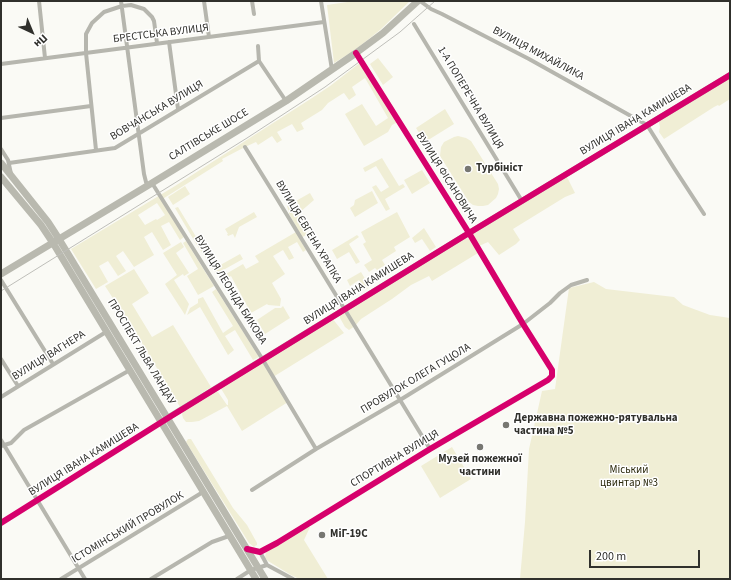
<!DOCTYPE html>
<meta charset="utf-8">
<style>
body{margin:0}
#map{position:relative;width:731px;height:580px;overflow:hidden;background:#fafaf5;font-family:"Source Sans 3",sans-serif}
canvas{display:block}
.frame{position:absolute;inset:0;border:2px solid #30302c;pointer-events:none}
.north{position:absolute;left:12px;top:12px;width:40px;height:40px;-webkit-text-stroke:3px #fff;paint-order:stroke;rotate:136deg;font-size:11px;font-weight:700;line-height:16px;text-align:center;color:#30302c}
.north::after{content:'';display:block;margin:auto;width:14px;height:18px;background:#30302c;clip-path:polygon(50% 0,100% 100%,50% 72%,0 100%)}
.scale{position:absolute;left:589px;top:550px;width:111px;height:18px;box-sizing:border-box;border:2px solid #30302c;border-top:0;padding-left:5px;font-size:12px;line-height:14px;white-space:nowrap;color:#30302c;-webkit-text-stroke:3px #fff;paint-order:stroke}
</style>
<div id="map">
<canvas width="731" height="580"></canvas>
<div class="frame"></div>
<div class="north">Пн</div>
<div class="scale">200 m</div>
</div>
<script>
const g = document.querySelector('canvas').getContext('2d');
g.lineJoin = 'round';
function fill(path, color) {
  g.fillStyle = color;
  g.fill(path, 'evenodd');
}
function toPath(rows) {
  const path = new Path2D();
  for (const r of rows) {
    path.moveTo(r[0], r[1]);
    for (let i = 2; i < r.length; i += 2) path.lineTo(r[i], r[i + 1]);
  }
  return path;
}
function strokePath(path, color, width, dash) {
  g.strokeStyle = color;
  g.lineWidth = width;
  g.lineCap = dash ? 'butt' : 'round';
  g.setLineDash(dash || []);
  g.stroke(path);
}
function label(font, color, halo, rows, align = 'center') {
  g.font = font + ' "Source Sans 3",sans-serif';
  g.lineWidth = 3;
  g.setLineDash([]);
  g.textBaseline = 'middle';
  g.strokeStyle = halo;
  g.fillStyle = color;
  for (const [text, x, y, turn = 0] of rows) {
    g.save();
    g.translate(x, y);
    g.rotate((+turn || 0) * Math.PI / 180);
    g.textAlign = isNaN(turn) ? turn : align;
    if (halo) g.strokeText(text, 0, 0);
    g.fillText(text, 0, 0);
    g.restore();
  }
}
const green = toPath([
 [354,1,410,1,380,30,355,50,334,63,327,5],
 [378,58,393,77,383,85,370,64],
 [361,62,398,122,392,125,388,132,364,146,345,114,362,104,376,126,388,118,365,78,352,87,356,95,349,100,344,93,342,94,328,103,322,110,301,123,304,129,297,132,292,124,277,132,282,140,277,143,272,136,258,145,256,142,245,147,222,159,223,161,161,200,184,237,180,240,169,222,161,226,171,245,163,250,152,232,144,237,154,255,134,267,123,251,116,256,126,271,118,276,108,261,99,266,108,282,96,289,71,249,175,186,312,98,330,86],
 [157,203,165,215,157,220,156,219,145,225,138,215],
 [730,75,730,99,719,106,718,105,714,107,664,139,659,132,660,127,658,119],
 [445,109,454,124,425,142,416,128],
 [458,136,466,138,471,141,498,184,499,189,498,194,496,198,488,205,483,206,478,206,473,205,469,202,440,156,441,147,444,142,454,137],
 [382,158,399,186,403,184,405,187,385,199,390,209,386,211,372,187,376,185,381,192,389,187,376,166,365,172,363,168],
 [422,170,430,183,412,194,404,180],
 [566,175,575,193,565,197,513,229,520,240,516,244,499,255,488,242,479,246,473,237,471,232],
 [185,186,190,194,173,205,168,197],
 [372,191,378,203,355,217,350,208,354,205,355,200],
 [310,193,314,200,299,213,308,229,305,231,307,235,302,237,289,214,289,212,287,206],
 [178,207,215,268,240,254,243,259,216,274,195,242,175,208],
 [254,212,257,217,239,227,235,238,233,234,228,236,227,234,228,234,225,229],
 [397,212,410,237,394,247,396,251,382,260,385,265,377,270,375,268,369,272,364,265,372,260,363,244,366,242,361,232],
 [424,228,436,247,430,251,422,239,415,243,412,238],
 [296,232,306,250,303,252,297,242,288,247,294,258,289,260,283,250,273,256,285,274,272,283,281,299,280,306,268,305,267,304,251,313,231,276,221,282,219,278,243,264,246,269,259,262,255,256],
 [357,235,359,237,349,244,360,262,356,264,349,252,337,259,332,250],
 [466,238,469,239,478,253,432,281,429,276,411,285,392,299,361,319,355,326,349,330,345,327,340,318,339,313],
 [186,241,214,286,198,295,187,276,198,269,183,243],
 [181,242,184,247,176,253,189,273,184,276,183,274,174,280,189,304,185,315,165,284,177,275,163,253],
 [134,269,149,293,132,304,152,337,173,325,211,387,180,407,142,343,105,286],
 [361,272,370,287,365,290,359,280,350,286,347,280],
 [594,282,606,289,674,297,683,305,710,315,730,318,730,579,520,579,525,522,529,449,542,391,555,389,569,288],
 [216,289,259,357,253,360,235,330,225,336,234,350,228,355,200,307,187,315,190,308,198,303,198,299,203,297,223,333,233,326,212,292],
 [283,306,290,318,265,334,257,320,275,308,281,308],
 [332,318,344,333,273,377,288,402,242,431,227,406,199,421,192,422,186,422,183,418,182,414,185,408,212,391,218,392,227,405,228,405,228,400,220,387],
 [188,439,191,439,233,508,247,525,257,543,257,545,255,546,254,547,249,543,186,442],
 [452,447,471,479,440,498,421,466],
 [307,526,310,527,304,540,328,579,299,579,291,575,268,561,265,558,266,551]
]);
const street = toPath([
 [39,1,45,58],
 [121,1,144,174,146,182,148,186],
 [204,1,209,37],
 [252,1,254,14],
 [321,1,332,70],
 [420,1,431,9,442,14,529,59,647,125,674,168,704,214],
 [414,24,522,201],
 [169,42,178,109],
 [258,46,259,61,286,101],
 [1,64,324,22],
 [1,118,91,106],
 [245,147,276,197,430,449],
 [1,149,8,160,11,174],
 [96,150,86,53,86,34,92,23,104,12,122,6,131,5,144,9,152,17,154,21,157,43],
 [9,163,115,148,259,61],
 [152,183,263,360,316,449],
 [1,280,53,364],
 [1,359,18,386],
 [1,397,106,332],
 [1,440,85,579],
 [1,446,11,443,24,430,130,370],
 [252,490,316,449,400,400,523,324,550,303,560,293,571,285,587,280],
 [1,523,161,422],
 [247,549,260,552,277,543,430,449,548,380,552,376,552,370,523,324,469,233,356,53],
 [260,552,267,565],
 [61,579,203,492],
 [151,579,212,542,229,536],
 [237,579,251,570,267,565,293,579]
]);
const secondary = toPath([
 [164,420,464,236,730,75]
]);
const primary = toPath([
 [1,163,48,222,59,239,265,579],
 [1,177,41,225,53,243,256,579],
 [1,274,152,183,286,101,356,53,383,33,418,1]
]);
const tram = toPath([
 [1,291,247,138,325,87,400,32,435,1]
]);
const cycleway = toPath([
 [1,523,168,418,464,236,730,75],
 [247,549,260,552,277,543,430,449,548,380,552,376,552,370,523,324,469,233,356,53]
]);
const markers = [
 [468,169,4,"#777772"],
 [506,425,4,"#777772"],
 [480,447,4,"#777772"],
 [322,535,4,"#777772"]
];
const streetNames = [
 ["БРЕСТСЬКА ВУЛИЦЯ",161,34,-7],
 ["ВУЛИЦЯ МИХАЙЛИКА",538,54,28],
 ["1-А ПОПЕРЕЧНА ВУЛИЦЯ",470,98,59],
 ["ВОВЧАНСЬКА ВУЛИЦЯ",157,111,-31],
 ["ВУЛИЦЯ ІВАНА КАМИШЕВА",636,120,-31],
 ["САЛТІВСЬКЕ ШОСЕ",209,135,-31],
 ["ВУЛИЦЯ ФІСАНОВИЧА",446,178,58],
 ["ВУЛИЦЯ ЄВГЕНА ХРАПКА",308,232,59],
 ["ВУЛИЦЯ ІВАНА КАМИШЕВА",359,289,-32],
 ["ВУЛИЦЯ ЛЕОНІДА БИКОВА",230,290,58],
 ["ПРОСПЕКТ ЛЬВА ЛАНДАУ",141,352,59],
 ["ВУЛИЦЯ ВАГНЕРА",49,356,-32],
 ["ПРОВУЛОК ОЛЕГА ГУЦОЛА",416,379,-31],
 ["СПОРТИВНА ВУЛИЦЯ",395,459,-31],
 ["ВУЛИЦЯ ІВАНА КАМИШЕВА",84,460,-32],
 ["ІСТОМІНСЬКИЙ ПРОВУЛОК",128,528,-31]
];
const poiNames = [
 ["Турбініст",476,169],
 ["Державна пожежно-рятувальна",514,419],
 ["частина №5",514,432],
 ["Музей пожежної",480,460,"center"],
 ["частини",480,473,"center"],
 ["МіГ-19С",330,535]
];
const parkNames = [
 ["Міський",629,471],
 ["цвинтар №3",629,484]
];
fill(green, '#f0eed5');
strokePath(street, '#b6b6ae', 4);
strokePath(secondary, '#b5b5ad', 6);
strokePath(primary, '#b9b9af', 7);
strokePath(tram, '#bebeb9', 1);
strokePath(cycleway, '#d6006c', 6);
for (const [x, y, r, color] of markers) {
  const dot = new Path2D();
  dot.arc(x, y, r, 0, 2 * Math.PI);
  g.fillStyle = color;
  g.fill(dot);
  strokePath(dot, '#fff', 1.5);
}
label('11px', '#30302c', '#fff', streetNames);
label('bold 11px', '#30302c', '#fff', poiNames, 'left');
label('11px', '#2c2a0d', '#fff', parkNames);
</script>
